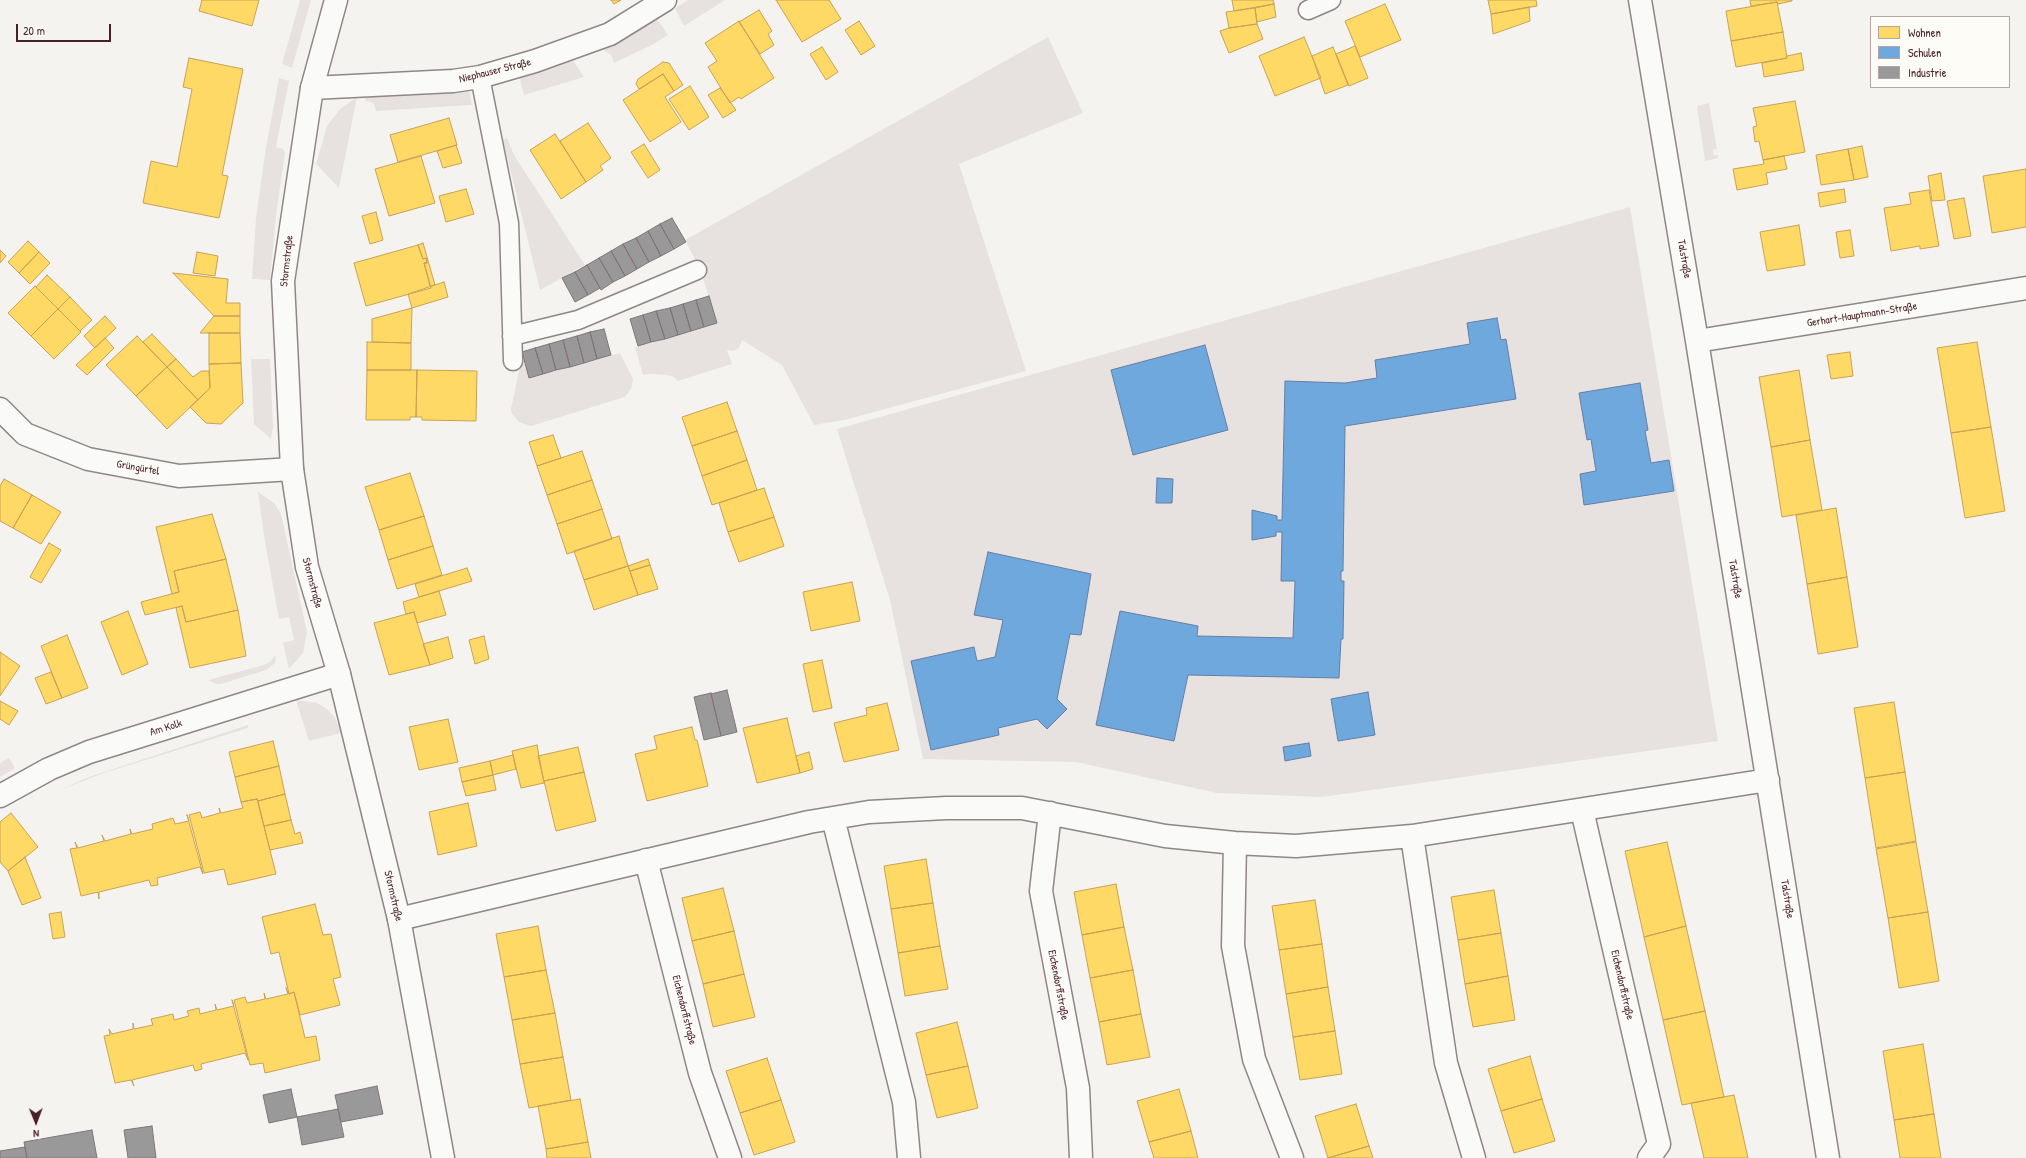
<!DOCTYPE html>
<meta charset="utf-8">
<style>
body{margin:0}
#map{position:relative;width:2026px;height:1158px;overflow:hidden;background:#f5f3f0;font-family:"Patrick Hand",sans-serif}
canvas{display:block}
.legend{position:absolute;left:1870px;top:16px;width:140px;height:72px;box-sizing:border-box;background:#fdfcf7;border:1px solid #b5a4a5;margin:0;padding:5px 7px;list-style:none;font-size:12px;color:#4a1f2b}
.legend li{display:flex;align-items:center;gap:8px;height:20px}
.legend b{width:20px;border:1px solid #b5a4a5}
.north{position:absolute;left:16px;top:1102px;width:40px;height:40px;-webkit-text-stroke:3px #fdfcf7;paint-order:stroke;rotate:179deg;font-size:11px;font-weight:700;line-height:16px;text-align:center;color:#4a1f2b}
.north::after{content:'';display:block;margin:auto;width:14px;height:18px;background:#4a1f2b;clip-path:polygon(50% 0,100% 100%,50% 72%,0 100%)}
.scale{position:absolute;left:16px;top:24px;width:95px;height:18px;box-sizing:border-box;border:2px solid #4a1f2b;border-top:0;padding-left:5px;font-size:12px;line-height:14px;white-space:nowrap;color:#4a1f2b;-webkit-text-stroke:3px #fdfcf7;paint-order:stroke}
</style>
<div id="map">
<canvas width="2026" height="1158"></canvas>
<ul class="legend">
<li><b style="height:11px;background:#ffd966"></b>Wohnen</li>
<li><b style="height:11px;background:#6fa8dc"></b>Schulen</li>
<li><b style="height:11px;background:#999"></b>Industrie</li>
</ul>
<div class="north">N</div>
<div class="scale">20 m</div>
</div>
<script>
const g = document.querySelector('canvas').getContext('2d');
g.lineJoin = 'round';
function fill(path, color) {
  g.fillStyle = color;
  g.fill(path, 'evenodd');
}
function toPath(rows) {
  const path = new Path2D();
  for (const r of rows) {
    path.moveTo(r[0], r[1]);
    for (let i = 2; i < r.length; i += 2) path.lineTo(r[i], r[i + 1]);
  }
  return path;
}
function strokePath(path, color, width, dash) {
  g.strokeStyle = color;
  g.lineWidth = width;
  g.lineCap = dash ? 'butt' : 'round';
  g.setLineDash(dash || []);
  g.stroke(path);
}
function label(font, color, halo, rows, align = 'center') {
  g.font = font + ' "Patrick Hand",sans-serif';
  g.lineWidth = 4;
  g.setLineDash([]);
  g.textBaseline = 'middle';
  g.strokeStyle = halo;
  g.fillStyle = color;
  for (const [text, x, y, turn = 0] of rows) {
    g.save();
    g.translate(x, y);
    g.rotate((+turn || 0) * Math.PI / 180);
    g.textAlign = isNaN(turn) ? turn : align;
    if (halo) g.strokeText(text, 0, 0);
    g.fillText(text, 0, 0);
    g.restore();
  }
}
const built = toPath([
 [1630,207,1718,741,1322,797,1217,793,1076,762,923,759,890,600,837,429]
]);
const green = toPath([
 [300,0,311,0,292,68,282,64],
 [688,0,725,0,684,26,675,8],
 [657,19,668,35,652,45,614,63,611,55,602,49,628,37],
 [1048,37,1083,113,959,164,1026,371,844,420,814,425,782,365,742,340,739,348,733,351,727,350,732,364,678,381,672,376,667,375,649,374,643,375,635,347,717,323,700,269,685,240],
 [572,59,584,77,524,95,519,76],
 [279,78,289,81,276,147,283,149,285,153,276,215,270,280,255,279,252,279,256,218,266,147],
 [468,86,472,105,376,111,374,104,371,102,365,101,366,93],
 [357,97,339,188,316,164,327,126,340,109],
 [1709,103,1717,149,1713,150,1714,155,1718,155,1718,158,1705,161,1697,106],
 [507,138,514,155,585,265,540,290,503,140],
 [620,353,633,379,631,389,625,397,531,426,519,422,512,414,511,409,522,356,529,378],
 [251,359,270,359,273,427,271,439,254,424],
 [258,492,274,503,281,514,307,632,303,653,289,669,283,643,294,640,289,617,279,619,265,542],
 [275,655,276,661,275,663,266,670,221,684,216,684,208,680,264,665,271,661],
 [296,700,317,703,327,709,335,718,341,733,309,741],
 [248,725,248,728,104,773,57,791,43,799,53,793,89,777],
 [9,758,15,768,0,777,0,763]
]);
const homes = toPath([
 [202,0,259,0,252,26,199,11,202,0],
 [611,0,621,0,614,4,611,0],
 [776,0,829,0,841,19,802,42,776,0],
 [1232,0,1273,0,1274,4,1234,11,1232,0],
 [1488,0,1536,0,1537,6,1491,14,1488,0],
 [1750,0,1792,0,1792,1,1778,4,1777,2,1751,6,1750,0],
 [1777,2,1783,32,1731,41,1726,11,1777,2],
 [1274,4,1276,17,1257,22,1255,8,1274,4],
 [1385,4,1401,40,1360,57,1345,21,1385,4],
 [1529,7,1530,21,1493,34,1491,14,1529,7],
 [1255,8,1257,24,1229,28,1226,12,1255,8],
 [759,10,772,31,768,34,774,45,760,54,739,22,759,10],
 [739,21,774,78,741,99,739,97,730,103,708,67,717,61,705,43,739,21],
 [859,21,875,46,861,55,845,30,859,21],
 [1257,24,1263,39,1229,53,1220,31,1229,28,1257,24],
 [1783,32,1787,58,1736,67,1731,41,1783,32],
 [1304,37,1321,78,1275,96,1259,56,1304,37],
 [1355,46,1368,78,1349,86,1336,54,1355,46],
 [822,47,838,72,826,80,810,54,822,47],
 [1333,47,1348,85,1325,94,1312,56,1333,47],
 [1801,53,1804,70,1764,77,1762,63,1787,58,1787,56,1801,53],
 [189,58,243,69,222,175,228,176,219,218,143,203,151,161,177,167,192,89,183,87,189,58],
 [663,62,669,63,683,85,674,91,663,74,639,89,636,84,638,79,663,62],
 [663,74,674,91,665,97,681,122,650,142,623,100,663,74],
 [690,86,709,117,689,130,669,99,690,86],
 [720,88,736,110,723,118,708,95,720,88],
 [1795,101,1805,152,1763,160,1759,141,1755,142,1753,127,1757,126,1753,108,1795,101],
 [449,118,457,145,398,162,390,135,449,118],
 [588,123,611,158,600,166,603,170,586,182,560,141,588,123],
 [555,134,586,182,561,199,530,150,555,134],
 [644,144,660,170,648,178,631,152,644,144],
 [456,145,462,163,443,168,437,151,456,145],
 [1862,146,1868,177,1854,180,1848,149,1862,146],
 [1848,149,1854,180,1821,185,1816,155,1848,149],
 [421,156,435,203,389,216,375,169,421,156],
 [1784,156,1787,169,1766,173,1768,184,1737,190,1733,169,1764,164,1763,160,1784,156],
 [2026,169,2026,227,1992,233,1983,176,2026,169],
 [1941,173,1945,200,1932,201,1928,176,1941,173],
 [466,189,474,214,446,222,439,196,466,189],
 [1844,189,1846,202,1820,207,1818,193,1844,189],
 [1929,190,1939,246,1920,249,1920,246,1891,251,1884,208,1911,204,1909,193,1929,190],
 [1964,198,1971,236,1954,239,1947,201,1964,198],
 [376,212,383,240,370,244,362,216,376,212],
 [1799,225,1805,265,1767,271,1760,232,1799,225],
 [1850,230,1854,256,1840,258,1836,232,1850,230],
 [28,241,39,252,19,273,8,262,28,241],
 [423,243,435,285,430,286,424,263,427,263,426,258,423,259,418,245,423,243],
 [418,245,423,259,426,258,427,263,424,263,431,288,366,306,354,263,418,245],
 [0,250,6,256,0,263,0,250],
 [39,252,50,263,30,284,19,273,39,252],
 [197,252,218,256,215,276,193,273,197,252],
 [173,273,228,279,226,303,240,303,240,316,214,316,173,273],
 [47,275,70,297,58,309,36,287,47,275],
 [444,282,448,297,412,308,408,294,444,282],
 [35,286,58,309,31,336,8,313,35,286],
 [70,297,92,320,80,331,58,309,70,297],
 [412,308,411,343,372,342,372,319,412,308],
 [58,309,81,332,54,359,31,336,58,309],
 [105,316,116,328,95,348,84,336,105,316],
 [214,316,240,316,240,333,200,333,214,316],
 [209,333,240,333,241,363,209,364,209,333],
 [152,334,176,359,167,367,143,342,152,334],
 [137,336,167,367,136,396,106,365,137,336],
 [105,338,114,348,87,375,76,365,105,338],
 [367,342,411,343,411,370,367,370,367,342],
 [1977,342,1991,427,1951,433,1937,348,1977,342],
 [1850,352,1853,376,1831,379,1827,355,1850,352],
 [176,359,193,377,201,371,209,371,210,388,198,400,167,367,176,359],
 [241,363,243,403,221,424,206,423,190,407,210,388,209,364,241,363],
 [167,367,198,400,167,429,136,396,167,367],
 [367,370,417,370,416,417,410,417,410,420,366,420,367,370],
 [417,370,477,371,476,421,422,420,422,417,416,417,417,370],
 [1799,370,1810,440,1771,447,1759,377,1799,370],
 [727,402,737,431,692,446,682,417,727,402],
 [1991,427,2005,511,1965,518,1951,433,1991,427],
 [737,431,747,460,702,476,692,446,737,431],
 [553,435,561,458,537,466,529,442,553,435],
 [1810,440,1822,510,1782,517,1771,447,1810,440],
 [582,451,592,480,547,495,537,466,582,451],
 [747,460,757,490,712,505,702,476,747,460],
 [410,473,424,516,379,530,365,487,410,473],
 [4,479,32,495,13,528,0,521,0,486,4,479],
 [592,480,602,509,557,524,547,495,592,480],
 [764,488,774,517,728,532,719,503,764,488],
 [32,495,61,512,41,544,13,528,32,495],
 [1836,508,1847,577,1807,584,1796,515,1836,508],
 [602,509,612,539,567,554,557,524,602,509],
 [212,514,226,559,174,571,179,592,172,594,156,527,212,514],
 [424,516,433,546,388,560,379,530,424,516],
 [774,517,784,546,739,562,728,532,774,517],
 [619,536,628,566,584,580,574,551,619,536],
 [49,543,61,550,41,583,30,577,49,543],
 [433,546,442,575,397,589,388,560,433,546],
 [226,559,238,610,186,622,182,606,145,615,141,602,179,592,174,571,226,559],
 [648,559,650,565,630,571,628,566,648,559],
 [650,565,658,589,638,595,630,571,650,565],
 [628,566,638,595,594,610,584,580,628,566],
 [467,568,472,581,419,597,415,584,467,568],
 [1847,577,1858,647,1818,654,1807,584,1847,577],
 [852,582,860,621,811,631,803,592,852,582],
 [439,591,446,615,417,623,414,612,406,614,403,602,439,591],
 [182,606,186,622,238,610,246,656,190,668,176,608,182,606],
 [128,611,148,664,122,675,101,622,128,611],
 [414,612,430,665,389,675,374,623,414,612],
 [67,635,88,688,62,698,41,646,67,635],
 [484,636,489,659,475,664,469,640,484,636],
 [448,637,453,658,430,665,423,644,448,637],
 [0,652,20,666,0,696,0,652],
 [822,660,832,708,813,712,803,664,822,660],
 [51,672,62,698,46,704,35,678,51,672],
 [0,701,18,711,9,725,0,719,0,701],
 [1894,702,1905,772,1865,778,1854,708,1894,702],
 [887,703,899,750,844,762,834,723,867,715,866,708,887,703],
 [787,718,800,773,757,783,743,728,787,718],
 [448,719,458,762,419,770,409,727,448,719],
 [692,727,695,740,697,740,708,786,647,801,635,754,657,749,654,736,692,727],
 [273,741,279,766,235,777,229,752,273,741],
 [537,745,544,783,521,788,512,751,537,745],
 [578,747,584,772,544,781,538,756,578,747],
 [809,752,813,769,800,773,796,756,809,752],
 [513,755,516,769,493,775,490,761,513,755],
 [490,761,493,775,462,782,459,768,490,761],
 [279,766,285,794,258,801,257,799,241,802,235,777,279,766],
 [584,772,596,821,556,831,544,781,584,772],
 [1905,772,1916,841,1876,848,1865,778,1905,772],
 [493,775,496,790,466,796,462,782,493,775],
 [285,794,291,820,264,826,258,801,285,794],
 [257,799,276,874,228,885,224,869,204,873,189,815,200,812,202,818,220,813,219,808,221,813,243,808,241,802,257,799],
 [468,803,477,846,438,855,429,812,468,803],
 [11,813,38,847,8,871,0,862,0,822,11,813],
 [187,815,203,874,200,867,157,878,158,885,151,886,149,880,99,892,99,899,98,892,81,896,70,849,77,848,75,842,78,848,104,841,102,835,105,841,131,834,130,829,132,834,153,829,152,824,173,818,175,824,189,821,187,815],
 [291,820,295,834,300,832,303,843,270,850,264,826,291,820],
 [1667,842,1686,926,1644,937,1625,851,1667,842],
 [1916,842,1928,912,1888,918,1876,849,1916,842],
 [25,857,41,898,22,905,8,871,25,857],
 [926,859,933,903,891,909,884,866,926,859],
 [1116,884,1124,927,1082,935,1074,892,1116,884],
 [723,888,734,931,692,941,682,898,723,888],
 [1494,890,1501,933,1458,940,1451,897,1494,890],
 [1315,900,1322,944,1279,950,1272,906,1315,900],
 [933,903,940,946,898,953,891,909,933,903],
 [315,904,323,935,331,934,341,977,333,979,340,1005,300,1015,294,992,289,994,279,952,271,954,262,917,315,904],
 [61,912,65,937,53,939,49,914,61,912],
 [1928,912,1939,981,1899,988,1888,918,1928,912],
 [538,926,546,970,504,977,496,934,538,926],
 [1686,926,1705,1011,1663,1020,1644,937,1686,926],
 [1124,927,1133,970,1090,978,1082,935,1124,927],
 [734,931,744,974,703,984,692,941,734,931],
 [1501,933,1508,976,1465,984,1458,940,1501,933],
 [1322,944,1328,987,1286,994,1279,950,1322,944],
 [940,946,948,989,905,996,898,953,940,946],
 [546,970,555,1013,512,1020,504,977,546,970],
 [1133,970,1141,1014,1099,1022,1090,978,1133,970],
 [744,974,755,1017,713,1027,703,984,744,974],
 [1508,976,1515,1020,1473,1027,1465,984,1508,976],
 [1328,987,1335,1031,1293,1037,1286,994,1328,987],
 [286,988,289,994,294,992,305,1038,316,1036,320,1060,265,1073,263,1063,250,1065,234,1000,245,997,247,1003,265,999,264,993,266,999,288,994,286,988],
 [232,1000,248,1060,245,1053,201,1064,202,1069,195,1071,193,1065,132,1080,134,1086,131,1080,115,1083,104,1036,110,1035,109,1029,112,1034,133,1029,133,1023,134,1029,153,1025,151,1019,173,1014,174,1020,189,1016,187,1011,199,1008,200,1014,216,1010,215,1004,217,1010,234,1006,232,1000],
 [1705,1011,1724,1097,1682,1105,1663,1020,1705,1011],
 [555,1013,563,1057,520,1064,512,1020,555,1013],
 [1141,1014,1150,1057,1107,1065,1099,1022,1141,1014],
 [957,1022,968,1066,926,1075,916,1033,957,1022],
 [1335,1031,1342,1074,1300,1080,1293,1037,1335,1031],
 [1923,1044,1934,1114,1894,1120,1883,1051,1923,1044],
 [1530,1056,1542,1099,1501,1111,1488,1069,1530,1056],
 [563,1057,571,1100,529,1108,520,1064,563,1057],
 [767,1058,781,1100,740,1113,726,1071,767,1058],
 [968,1066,978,1108,937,1118,926,1075,968,1066],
 [1179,1089,1191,1131,1149,1142,1137,1101,1179,1089],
 [1734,1095,1748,1158,1704,1158,1691,1103,1734,1095],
 [580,1099,588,1142,546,1149,538,1106,580,1099],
 [1542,1099,1555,1141,1514,1153,1501,1111,1542,1099],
 [781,1100,795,1142,754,1155,740,1113,781,1100],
 [1356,1104,1369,1146,1328,1158,1315,1116,1356,1104],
 [1934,1114,1941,1158,1900,1158,1894,1120,1934,1114],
 [1191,1131,1198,1158,1154,1158,1149,1142,1191,1131],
 [588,1142,591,1158,547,1158,546,1149,588,1142],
 [1369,1146,1373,1158,1328,1158,1369,1146]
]);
const schools = toPath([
 [1497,318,1501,340,1506,339,1516,399,1345,426,1343,571,1341,571,1341,581,1344,581,1343,639,1341,639,1339,678,1188,675,1174,741,1096,725,1120,611,1198,626,1197,636,1293,638,1295,581,1281,581,1282,532,1276,532,1276,536,1252,540,1252,510,1277,516,1277,520,1282,520,1285,381,1345,383,1377,378,1375,360,1470,344,1467,323,1497,318],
 [1205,345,1228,430,1133,455,1111,370,1205,345],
 [1640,383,1648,430,1645,431,1651,463,1669,460,1674,491,1584,505,1580,474,1596,471,1591,439,1587,440,1579,393,1640,383],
 [1157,478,1173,479,1172,503,1156,503,1157,478],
 [988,552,1091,574,1081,635,1070,634,1057,699,1067,709,1047,729,1037,719,998,728,999,735,931,750,911,661,974,647,977,661,995,657,1003,620,974,615,988,552],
 [1368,692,1375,735,1338,741,1331,699,1368,692],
 [1309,743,1311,756,1285,761,1283,747,1309,743]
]);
const industry = toPath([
 [672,218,686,242,674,249,660,224,672,218],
 [660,224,674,249,661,256,648,231,660,224],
 [648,231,661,256,649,262,636,238,648,231],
 [636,238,649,262,637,269,623,244,636,238],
 [623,244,637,269,625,276,611,251,623,244],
 [611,251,625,276,613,282,599,258,611,251],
 [599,258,613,282,601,290,587,265,599,258],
 [587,265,600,288,588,295,575,272,587,265],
 [575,272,588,295,575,302,562,278,575,272],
 [709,296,717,323,704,327,696,300,709,296],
 [696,300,704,327,691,331,683,304,696,300],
 [683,304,691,331,678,335,670,308,683,304],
 [670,308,678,335,665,339,656,311,670,308],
 [656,311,665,339,651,342,643,315,656,311],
 [643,315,651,342,638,346,630,319,643,315],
 [604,329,611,355,597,359,590,332,604,329],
 [590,332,597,359,584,363,577,336,590,332],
 [577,336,584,363,570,367,563,340,577,336],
 [563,340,570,367,556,370,549,344,563,340],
 [549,344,556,370,543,374,535,348,549,344],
 [535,348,543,374,529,378,522,352,535,348],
 [727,690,737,732,721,736,711,694,727,690],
 [711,693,721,736,704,740,694,697,711,693],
 [377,1086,383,1114,341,1122,335,1095,377,1086],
 [291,1089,297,1117,269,1123,263,1095,291,1089],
 [338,1109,344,1137,302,1145,297,1117,338,1109],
 [152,1126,156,1158,128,1158,124,1130,152,1126],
 [92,1130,97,1158,27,1158,24,1142,92,1130],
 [25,1147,27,1158,0,1158,0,1151,25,1147]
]);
const service = toPath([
 [1308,10,1331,0],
 [480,77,509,223,513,361],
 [512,336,578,320,697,270]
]);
const minor = toPath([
 [1640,0,1697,341,1828,1158],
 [312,88,453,81,480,77,535,61,610,34,665,0],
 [1697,341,2026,288],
 [0,409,25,434,88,459,179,476,292,469],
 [0,796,49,769,89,752,339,674],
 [1582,810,1659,1144,1649,1158],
 [1050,813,1041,891,1078,1088,1081,1158],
 [833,818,904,1102,909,1158],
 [1412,836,1446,1063,1474,1158],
 [1235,843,1233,946,1254,1059,1292,1158],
 [646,860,700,1073,730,1158],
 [399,919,809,822,869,812,946,808,1022,808,1165,836,1235,843,1296,846,1412,836,1768,780]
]);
const tertiary = toPath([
 [336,0,312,88,283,281,292,469,307,567,339,674,399,919,443,1158]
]);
const streetNames = [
 ["Niephauser Straße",495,71,-14],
 ["Talstraße",1684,259,80],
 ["Stormstraße",287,261,-84],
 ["Gerhart-Hauptmann-Straße",1862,315,-9],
 ["Grüngürtel",138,468,10],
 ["Talstraße",1735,579,81],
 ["Stormstraße",312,583,75],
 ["Am Kolk",166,728,-17],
 ["Stormstraße",393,896,77],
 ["Talstraße",1787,899,81],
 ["Eichendorffstraße",1058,985,79],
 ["Eichendorffstraße",1622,985,77],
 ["Eichendorffstraße",684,1010,76]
];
fill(built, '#e7e2df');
fill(green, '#e7e2e0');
fill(homes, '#ffd966');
strokePath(homes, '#c9a154', 1);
fill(schools, '#6fa8dc');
strokePath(schools, '#647fa7', 1);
fill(industry, '#999');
strokePath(industry, '#817478', 1);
strokePath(service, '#8f8687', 21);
strokePath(minor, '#8f8687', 25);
strokePath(tertiary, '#8f8687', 25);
strokePath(service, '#fafaf8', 18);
strokePath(minor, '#fafaf8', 22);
strokePath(tertiary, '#fafaf8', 22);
label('11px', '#4a1f2b', '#fdfcf7', streetNames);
</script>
